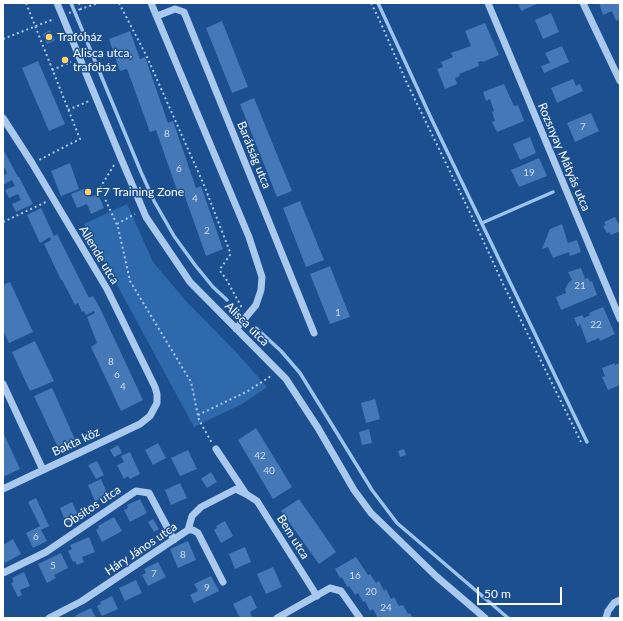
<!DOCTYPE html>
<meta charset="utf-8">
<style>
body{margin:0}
#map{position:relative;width:623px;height:621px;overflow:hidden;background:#1b4f8f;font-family:Lato,sans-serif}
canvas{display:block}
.frame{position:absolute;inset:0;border:4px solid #fff;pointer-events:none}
.scale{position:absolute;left:477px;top:587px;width:85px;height:18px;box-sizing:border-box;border:2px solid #fff;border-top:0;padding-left:5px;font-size:12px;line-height:14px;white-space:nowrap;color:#fff;-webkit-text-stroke:3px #1b4f8f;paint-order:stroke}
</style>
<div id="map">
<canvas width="623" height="621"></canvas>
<div class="frame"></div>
<div class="scale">50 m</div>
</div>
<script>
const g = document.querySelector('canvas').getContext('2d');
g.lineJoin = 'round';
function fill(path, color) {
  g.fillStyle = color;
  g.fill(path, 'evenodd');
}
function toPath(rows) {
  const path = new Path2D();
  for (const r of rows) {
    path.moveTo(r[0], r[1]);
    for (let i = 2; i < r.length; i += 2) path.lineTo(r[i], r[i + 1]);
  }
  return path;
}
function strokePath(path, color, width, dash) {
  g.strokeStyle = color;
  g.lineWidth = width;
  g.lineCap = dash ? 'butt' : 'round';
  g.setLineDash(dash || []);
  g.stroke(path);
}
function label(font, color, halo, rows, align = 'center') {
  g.font = font + ' Lato,sans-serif';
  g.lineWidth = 3;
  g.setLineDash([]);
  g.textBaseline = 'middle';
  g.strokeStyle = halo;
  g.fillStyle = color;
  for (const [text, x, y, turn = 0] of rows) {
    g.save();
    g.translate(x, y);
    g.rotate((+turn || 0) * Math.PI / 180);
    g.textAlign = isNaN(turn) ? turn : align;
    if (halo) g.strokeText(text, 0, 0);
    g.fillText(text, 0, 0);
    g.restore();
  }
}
const green = toPath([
 [127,204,153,262,186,301,235,351,267,387,242,404,194,427,84,224]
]);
const stream = toPath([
 [71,3,141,172,154,201,174,236,195,265,213,287,227,300],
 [378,3,431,118,587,442],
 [482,223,553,192],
 [256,328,281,351,300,373,372,490,397,523,508,618]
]);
const building = toPath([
 [518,3,539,3,521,11],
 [599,3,620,3,620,19,616,21,612,11,603,15],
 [551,13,559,32,543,39,535,20],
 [222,21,248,87,232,93,206,28],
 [485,23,499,55,483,62,482,61,478,62,479,66,459,74,460,76,455,78,457,84,445,89,437,69,443,67,441,62,453,57,451,53,471,46,465,31],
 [50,30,55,40,47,44,43,34],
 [130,31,140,59,145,57,168,123,173,121,196,188,201,186,223,249,206,256,183,191,178,193,156,130,150,132,127,69,120,71,109,39],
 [562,46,569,62,544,73,541,66,550,63,545,53],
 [38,61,65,124,49,131,22,68],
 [573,79,576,86,580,84,583,91,557,103,551,88],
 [504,84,514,106,518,105,524,121,497,132,492,122,495,121,492,112,494,111,490,99,486,101,483,92],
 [254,98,292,191,277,197,240,104],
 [591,113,599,131,575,142,567,123],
 [530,137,536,153,520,160,513,144],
 [4,151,18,177,19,177,33,204,16,212,12,204,21,200,18,194,9,198,5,190,15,186,12,180,3,185,3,175,7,174,5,168,3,169,3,152],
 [539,158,547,176,519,187,511,170],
 [70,163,79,189,61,196,51,171],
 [86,188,90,197,98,194,104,208,91,214,87,204,77,208,71,194],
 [300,201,324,260,306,267,283,208],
 [41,208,54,236,57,234,89,298,93,296,100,308,143,400,121,411,91,347,97,343,87,317,95,313,94,311,86,315,84,311,82,312,78,303,75,305,62,280,61,280,44,244,51,240,50,237,40,243,27,215],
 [615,217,618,223,620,222,620,231,611,235,609,232,607,233,603,226,606,225,604,222],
 [562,224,568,243,577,240,581,252,570,256,569,252,553,258,548,247,542,249,550,229],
 [330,266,350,317,330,324,310,274],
 [581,268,585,279,588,278,590,282,592,281,597,295,561,310,556,297,566,293,565,289,569,282,572,280,568,272],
 [10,282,33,332,9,343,3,331,3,285],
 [603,307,615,334,600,341,599,338,587,343,580,324,578,327,574,318,582,315,584,318,590,315,589,313],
 [35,341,54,381,30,391,12,352],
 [615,363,615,365,620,363,620,385,608,390,602,377,605,376,602,368],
 [52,388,78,446,61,454,34,396],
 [375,399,380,419,366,423,361,403],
 [256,428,292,487,273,499,238,440],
 [369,429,372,443,362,445,359,432],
 [3,432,20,469,3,477],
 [158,443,166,458,153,465,145,450],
 [118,445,122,453,114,457,110,450],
 [404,449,406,455,400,457,398,451],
 [188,450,197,469,180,476,171,458],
 [130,452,140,474,130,479,128,476,124,479,117,465,124,462,121,456],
 [97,461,104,475,96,479,88,465],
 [211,472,217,482,207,488,201,479],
 [101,479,108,495,95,501,88,485],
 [180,483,187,498,171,505,165,490],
 [36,498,49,526,41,530,47,541,33,548,26,533,40,526,28,502],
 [140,499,147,513,130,522,124,510,128,508,127,505],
 [299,499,336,552,319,564,281,511],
 [72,502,79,517,66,523,60,508],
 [114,517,122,531,102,542,96,530,99,528,98,526],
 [153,519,159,529,154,532,148,522],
 [225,521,233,536,221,543,214,530,217,528,216,526],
 [89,537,95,552,82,557,84,562,77,565,75,561,73,562,68,551,72,549,70,545],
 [13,539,21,554,5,563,3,559,3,545],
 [188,541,196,560,178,568,170,549],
 [245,547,251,562,235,569,229,554],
 [61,553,68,568,54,575,56,578,47,583,38,564],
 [356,557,368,575,370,574,376,583,379,581,384,591,386,589,391,599,394,597,399,606,403,605,408,614,410,613,413,618,382,618,381,616,378,618,373,609,370,611,365,601,363,602,358,593,355,595,349,586,347,587,342,577,340,578,335,569],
 [158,562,166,577,148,586,142,575,146,573,144,569],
 [273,567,282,587,266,594,257,574],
 [24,572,30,586,20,590,22,595,18,597,11,583,14,582,12,578],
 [211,576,219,591,194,603,190,595,198,591,194,584],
 [136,580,142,593,125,601,119,588],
 [251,595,257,608,250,612,252,617,240,618,233,604],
 [112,596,118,609,102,616,97,606,101,604,100,602],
 [91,608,96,618,76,618,75,616]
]);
const path = toPath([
 [26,3,80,139,39,160],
 [79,3,81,9,98,3],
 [119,3,147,57,204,185,230,252,230,255,220,269,221,273,225,277,242,308],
 [371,3,379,19,406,81,477,227,503,284,581,442],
 [69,13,81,9],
 [3,39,54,19],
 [52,70,71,62],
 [68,110,89,101],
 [114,165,100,188,118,227,130,281,191,382,199,420,212,443],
 [3,222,46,202],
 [117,224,135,214],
 [198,415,248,391,271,376]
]);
const minor = toPath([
 [57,3,120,156,146,217,190,282,286,379,318,428,354,490,371,513,437,577,485,618],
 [151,3,249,237,262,277,261,290,256,305,236,329],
 [488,3,620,319],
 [583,3,620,81],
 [157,16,175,9,184,12,314,333],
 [3,118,32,163,107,289,155,387,157,394,157,403,150,416,140,424,3,489],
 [3,384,43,470],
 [216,449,246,494],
 [188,530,192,516,201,507,236,489,246,494,257,501,317,596],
 [3,573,46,552,136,491,149,493,174,540],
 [49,618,82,601,188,530,193,530,198,533,223,582],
 [277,618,330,588,341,591,360,618],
 [606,618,608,611,614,603,620,600]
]);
const markers = [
 [49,37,4,"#ffd166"],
 [65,60,4,"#ffd166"],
 [88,192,4,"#ffd166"]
];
const numberNames = [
 ["7",583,127],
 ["8",167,134],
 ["6",179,169],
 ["19",529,173],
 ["4",195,199],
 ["2",207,231],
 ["21",580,286],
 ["1",338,313],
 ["22",596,325],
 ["8",111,362],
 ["6",117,375],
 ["4",123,387],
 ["42",260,456],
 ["40",269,471],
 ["6",36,537],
 ["8",183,555],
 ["5",53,566],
 ["7",154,574],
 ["16",355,576],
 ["9",207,588],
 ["20",371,592],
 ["24",386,608]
];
const poiNames = [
 ["Trafóház",57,37],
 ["Alisca utca,",73,53],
 ["trafóház",73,67],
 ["F7 Training Zone",96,192]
];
const streetNames = [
 ["Barátság utca",254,155,68],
 ["Rozsnyay Mátyás utca",564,157,67],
 ["Allende utca",99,255,59],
 ["Alisca utca",247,324,45],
 ["Bakta köz",76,442,-25],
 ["Obsitos utca",92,507,-34],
 ["Bem utca",293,537,58],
 ["Háry János utca",141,549,-34]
];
fill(green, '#2e69ad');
strokePath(stream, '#9cc4f0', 3.5);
fill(building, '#4478b7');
strokePath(path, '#a9c9ee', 2, [2, 3]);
strokePath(minor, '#a9c9ee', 7);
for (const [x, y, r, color] of markers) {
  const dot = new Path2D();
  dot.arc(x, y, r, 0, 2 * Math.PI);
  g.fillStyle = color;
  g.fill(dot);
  strokePath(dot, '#1b4f8f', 1.5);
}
label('10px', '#d0dded', null, numberNames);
label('12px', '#fff', '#1b4f8f', poiNames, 'left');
label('12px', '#fff', '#1b4f8f', streetNames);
</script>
